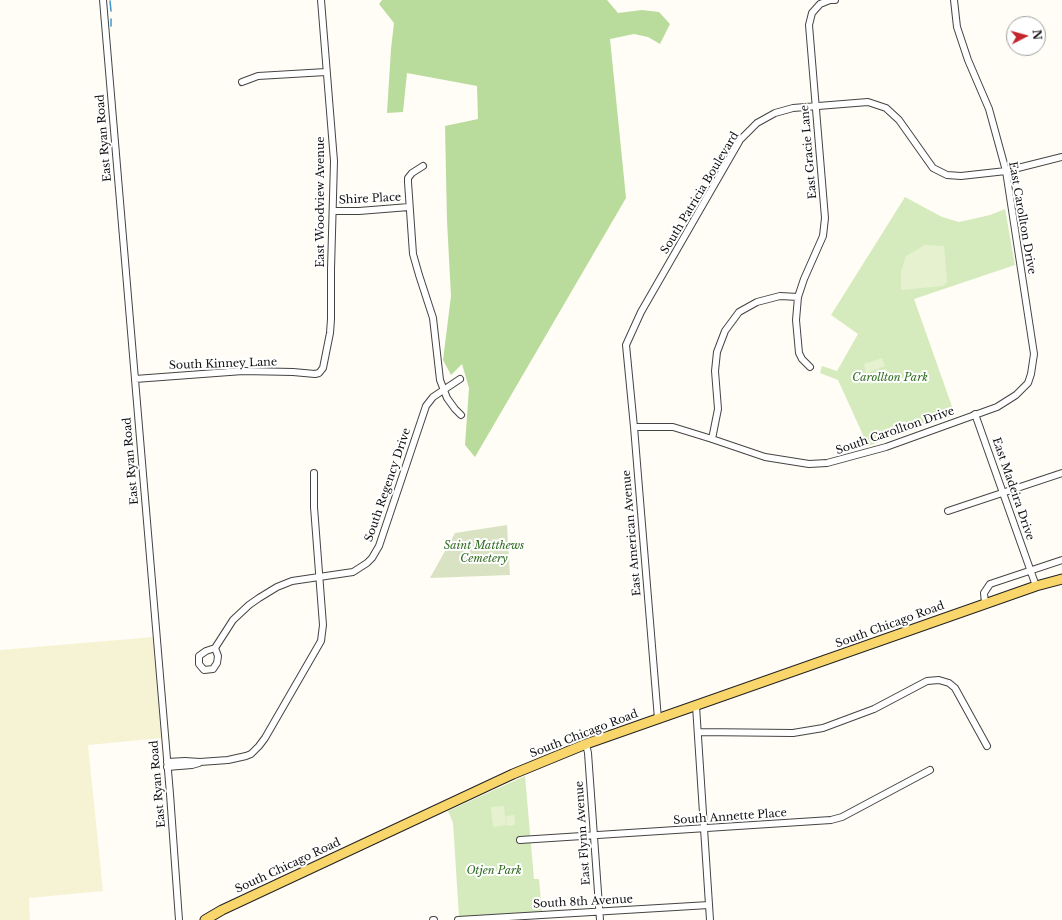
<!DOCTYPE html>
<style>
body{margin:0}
#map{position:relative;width:1062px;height:920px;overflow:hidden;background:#fffdf5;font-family:"Libre Baskerville",serif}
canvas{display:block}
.north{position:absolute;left:1006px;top:16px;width:40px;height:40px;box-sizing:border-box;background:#fff;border:1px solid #a0a0a0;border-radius:50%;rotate:84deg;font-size:11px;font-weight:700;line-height:16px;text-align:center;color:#111}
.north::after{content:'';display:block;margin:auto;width:14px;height:18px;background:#c4262e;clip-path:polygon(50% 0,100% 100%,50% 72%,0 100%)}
</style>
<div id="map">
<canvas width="1062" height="920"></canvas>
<div class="north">N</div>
</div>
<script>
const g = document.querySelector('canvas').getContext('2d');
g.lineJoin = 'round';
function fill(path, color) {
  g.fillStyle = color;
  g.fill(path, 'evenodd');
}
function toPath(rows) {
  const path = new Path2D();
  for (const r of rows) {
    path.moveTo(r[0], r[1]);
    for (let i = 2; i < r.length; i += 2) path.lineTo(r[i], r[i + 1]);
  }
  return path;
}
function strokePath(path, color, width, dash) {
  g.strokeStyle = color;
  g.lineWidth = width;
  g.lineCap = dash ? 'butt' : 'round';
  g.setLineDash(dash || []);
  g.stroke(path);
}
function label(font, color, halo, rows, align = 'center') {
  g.font = font + ' "Libre Baskerville",serif';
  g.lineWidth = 4;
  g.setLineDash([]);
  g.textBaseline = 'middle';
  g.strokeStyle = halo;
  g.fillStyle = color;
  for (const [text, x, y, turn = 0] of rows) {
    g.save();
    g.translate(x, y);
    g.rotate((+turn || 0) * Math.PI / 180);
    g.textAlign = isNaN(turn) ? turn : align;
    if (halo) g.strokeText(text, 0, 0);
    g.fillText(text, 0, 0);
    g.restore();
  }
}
const farmland = toPath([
 [154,637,162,738,88,745,103,891,29,898,30,920,0,920,0,650]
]);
const green = toPath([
 [905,197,942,217,959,222,990,215,1005,209,1015,265,914,299,955,415,868,446,838,380,820,373,822,366,837,371,858,334,831,315],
 [525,776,534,879,539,879,542,912,459,917,453,823,448,811]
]);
const forest = toPath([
 [382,0,607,0,618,13,642,10,659,12,670,24,660,44,648,37,634,34,610,39,626,198,475,457,465,445,469,388,462,364,451,375,443,360,451,296,447,221,445,126,478,119,477,86,407,73,403,112,387,113,391,49,394,23,379,4]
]);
const cemetery = toPath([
 [507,525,510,575,430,578,455,533]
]);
const pitch = toPath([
 [925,245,944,246,947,282,943,286,901,290,901,272,906,256],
 [882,358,885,366,866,373,864,364],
 [886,369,889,378,870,384,867,376],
 [504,806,506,825,493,827,491,807],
 [514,815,515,825,507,826,506,816]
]);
const stream = toPath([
 [110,1,111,11],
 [111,26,111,19]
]);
const minor = toPath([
 [103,0,170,794,179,920],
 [242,82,258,76,326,72],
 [423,166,412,173,408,178,408,182,413,254,419,275,433,318,440,380,447,398,455,409,461,415],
 [333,211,359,211,409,207],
 [810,367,802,359,799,353,796,320,798,297,804,279,823,236,825,218,809,25,812,13,820,4,830,0,835,0],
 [135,379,243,371,293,372,315,374,319,373,323,368,330,333,331,319,331,269,334,161,321,0],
 [975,414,1036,586],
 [634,427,673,427,712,439,765,457,809,464,827,463,886,447,997,407,1016,395,1028,383,1031,374,1034,354,1006,171,989,109,968,60,957,27,954,0],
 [712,439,718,409,715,371,717,352,725,331,739,312,757,302,780,296,798,297],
 [948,511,1062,473],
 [985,603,984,593,990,584,1062,560],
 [215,648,218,656,217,663,213,669,204,670,199,664,199,656,206,651,215,648,233,620,249,605,259,598,277,587,292,581,353,572,367,563,372,558,379,546,426,406,433,397,460,379],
 [696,706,710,920],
 [658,719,634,427,626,345,641,312,740,140,757,123,775,113,793,108,868,102,886,108,899,120,933,168,947,175,961,176,1006,171,1062,157],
 [698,732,793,733,823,728,874,709,927,681,939,680,949,683,955,688,987,746],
 [586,744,588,753,600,920],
 [167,762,185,761,200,762,228,760,246,756,251,754,259,746,265,738,321,641,323,625,314,507,314,473],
 [167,767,192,765,199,763],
 [520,840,831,820,842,817,930,770],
 [433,920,434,920],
 [458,920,709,905]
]);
const primary = toPath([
 [205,920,222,910,513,774,586,744,1036,586,1062,579]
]);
const streetNames = [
 ["East Ryan Road",104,138,-95],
 ["East Gracie Lane",809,152,-95],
 ["South Patricia Boulevard",700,193,-59],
 ["Shire Place",370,199,-3],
 ["East Woodview Avenue",321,202,-90],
 ["East Carollton Drive",1022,218,80],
 ["South Kinney Lane",223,364,-2],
 ["South Carollton Drive",895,431,-19],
 ["East Ryan Road",131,461,-95],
 ["South Regency Drive",388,485,-71],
 ["East Madeira Drive",1013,489,71],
 ["East American Avenue",632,533,-95],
 ["South Chicago Road",890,625,-20],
 ["South Chicago Road",584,734,-21],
 ["East Ryan Road",158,784,-95],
 ["South Annette Place",730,817,-4],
 ["East Flynn Avenue",583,833,-94],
 ["South Chicago Road",288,866,-25],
 ["South 8th Avenue",583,902,-3]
];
const parkNames = [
 ["Carollton Park",890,378],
 ["Saint Matthews",484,546],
 ["Cemetery",484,559],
 ["Otjen Park",494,871]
];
fill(farmland, '#f6f3d4');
fill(green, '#d5ebbd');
fill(forest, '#b9dc9c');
fill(cemetery, '#d9e3c4');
fill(pitch, '#e6f2cf');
strokePath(stream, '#3f96cf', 1.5);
strokePath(minor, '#444', 8);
strokePath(primary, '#222', 11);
strokePath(minor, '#fff', 6);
strokePath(primary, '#f9d66b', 9);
label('11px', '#111', '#fff', streetNames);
label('italic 11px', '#2f6b1f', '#fff', parkNames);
</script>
